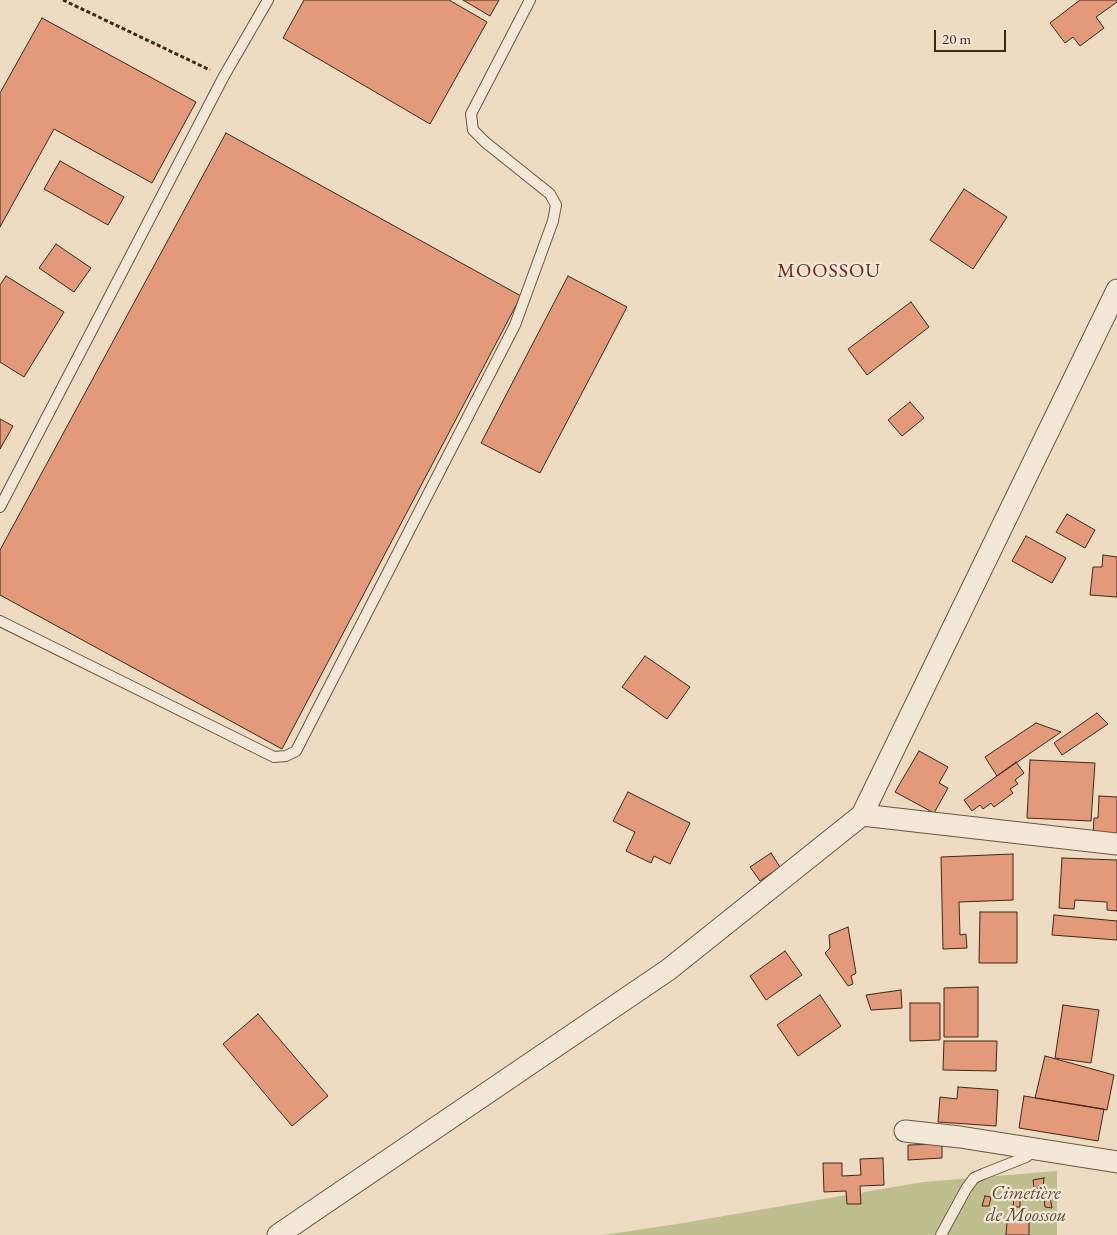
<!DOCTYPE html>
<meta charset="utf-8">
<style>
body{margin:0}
#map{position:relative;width:1117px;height:1235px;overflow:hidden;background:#eddcc2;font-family:"EB Garamond",serif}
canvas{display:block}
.scale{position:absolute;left:934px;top:30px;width:72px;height:22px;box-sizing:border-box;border:2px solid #402716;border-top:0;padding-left:6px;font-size:15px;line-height:18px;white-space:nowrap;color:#402716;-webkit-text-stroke:4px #f3e8d7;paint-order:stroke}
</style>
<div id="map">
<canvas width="1117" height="1235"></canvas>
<div class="scale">20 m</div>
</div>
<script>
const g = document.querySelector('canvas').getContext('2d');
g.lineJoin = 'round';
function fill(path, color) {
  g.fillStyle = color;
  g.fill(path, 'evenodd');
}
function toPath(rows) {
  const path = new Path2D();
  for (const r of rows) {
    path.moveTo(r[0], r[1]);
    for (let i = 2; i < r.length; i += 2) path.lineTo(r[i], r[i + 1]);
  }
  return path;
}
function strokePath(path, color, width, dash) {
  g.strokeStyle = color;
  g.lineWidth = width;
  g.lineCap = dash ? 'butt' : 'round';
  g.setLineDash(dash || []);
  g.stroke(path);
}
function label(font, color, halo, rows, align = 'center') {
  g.font = font + ' "EB Garamond",serif';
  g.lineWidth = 4.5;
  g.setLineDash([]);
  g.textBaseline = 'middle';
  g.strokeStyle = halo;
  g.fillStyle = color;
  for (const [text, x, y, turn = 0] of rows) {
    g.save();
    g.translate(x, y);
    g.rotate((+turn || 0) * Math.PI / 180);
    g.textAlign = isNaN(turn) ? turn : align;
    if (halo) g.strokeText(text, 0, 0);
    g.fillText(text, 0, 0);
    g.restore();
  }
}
const green = toPath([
 [1057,1171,1057,1235,604,1235,677,1224,923,1182]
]);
const building = toPath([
 [304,0,449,0,487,22,430,124,283,38,304,0],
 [463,0,499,0,490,16,463,0],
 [1080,0,1117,0,1117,2,1096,17,1104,28,1080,46,1073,37,1065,43,1050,23,1080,0],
 [42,18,196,102,152,183,54,129,0,227,0,93,42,18],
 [226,133,521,296,282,749,0,595,0,550,226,133],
 [60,161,124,197,108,225,44,189,60,161],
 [964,189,1007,217,973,269,930,240,964,189],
 [56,244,91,268,74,292,39,268,56,244],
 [6,276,64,312,24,377,0,362,0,285,6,276],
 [568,276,627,307,540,473,481,443,568,276],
 [911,302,929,327,867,375,848,349,911,302],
 [910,402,924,418,902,436,888,420,910,402],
 [0,419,13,426,0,449,0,419],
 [1067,514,1095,530,1085,548,1056,532,1067,514],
 [1026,536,1066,558,1052,583,1012,561,1026,536],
 [1103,555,1117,557,1117,597,1090,595,1093,567,1102,567,1103,555],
 [645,656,690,687,667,719,622,687,645,656],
 [1097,713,1108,724,1062,755,1054,743,1097,713],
 [1036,723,1061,732,997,776,985,757,1036,723],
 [919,751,948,767,939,783,948,788,934,813,895,792,919,751],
 [1030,760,1095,763,1091,821,1027,818,1030,760],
 [1016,762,1024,773,1015,780,1018,784,1010,789,1013,793,994,807,991,803,983,809,980,805,972,811,964,800,1016,762],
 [628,792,690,823,670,864,654,856,651,863,626,851,635,832,613,821,628,792],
 [1099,796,1117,797,1117,836,1093,835,1094,818,1098,818,1099,796],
 [771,853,780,867,760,881,750,867,771,853],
 [1013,854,1013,900,959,902,960,935,966,934,967,948,943,949,941,857,1013,854],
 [1062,858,1117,860,1117,911,1107,910,1107,902,1075,900,1074,909,1059,908,1062,858],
 [980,912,1017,912,1017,963,979,963,980,912],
 [1054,915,1117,921,1117,940,1052,935,1054,915],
 [848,927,856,973,851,976,853,984,848,986,825,953,830,948,829,935,848,927],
 [785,951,802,975,766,1000,750,976,785,951],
 [978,987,978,1037,944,1037,944,988,978,987],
 [901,990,902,1008,871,1010,866,995,901,990],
 [820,995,841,1026,798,1056,777,1025,820,995],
 [910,1003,940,1003,940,1040,910,1041,910,1003],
 [1063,1005,1099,1010,1091,1063,1055,1058,1063,1005],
 [258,1014,328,1096,292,1126,223,1044,258,1014],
 [944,1041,997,1041,996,1071,943,1070,944,1041],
 [1045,1056,1114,1075,1107,1110,1035,1098,1045,1056],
 [958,1087,998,1090,996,1126,938,1122,940,1097,957,1099,958,1087],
 [1024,1096,1104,1109,1098,1141,1019,1128,1024,1096],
 [942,1144,942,1158,908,1160,908,1145,942,1144],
 [883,1158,884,1185,860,1186,861,1204,847,1204,846,1191,824,1192,823,1163,842,1163,842,1176,861,1175,860,1159,883,1158],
 [1044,1178,1043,1189,1034,1188,1033,1180,1044,1178],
 [985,1196,991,1197,989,1206,982,1206,985,1196],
 [1020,1197,1020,1207,1013,1207,1014,1198,1020,1197],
 [1050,1197,1052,1208,1045,1207,1044,1198,1050,1197],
 [1029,1218,1029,1235,1006,1235,1007,1222,1029,1218]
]);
const path = toPath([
 [63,0,210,70]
]);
const service = toPath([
 [0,507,224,76,268,0],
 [0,621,274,757,286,756,296,751,515,325,553,221,556,205,550,194,485,142,473,130,471,114,530,0],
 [941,1235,966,1189,974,1178,983,1174,1026,1157,1034,1151]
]);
const minor = toPath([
 [862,815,1117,844],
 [905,1131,960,1137,1117,1162],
 [278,1235,668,970,862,815,1117,290]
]);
const parkNames = [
 ["Cimetière",1026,1194],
 ["de Moossou",1026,1216]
];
const neighbourhoodNames = [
 ["MOOSSOU",829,272]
];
fill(green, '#bfbe8e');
fill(building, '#e29a7a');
strokePath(building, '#402716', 1);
strokePath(service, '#6b5441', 12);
strokePath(minor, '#6b5441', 23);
strokePath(path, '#402716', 3, [4, 2.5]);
strokePath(service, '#f3e8d7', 10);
strokePath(minor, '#f3e8d7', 21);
label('italic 19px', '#604d34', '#f3e8d7', parkNames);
g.letterSpacing = '1px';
label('20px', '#7a1f14', '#f3e8d7', neighbourhoodNames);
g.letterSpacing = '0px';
</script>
